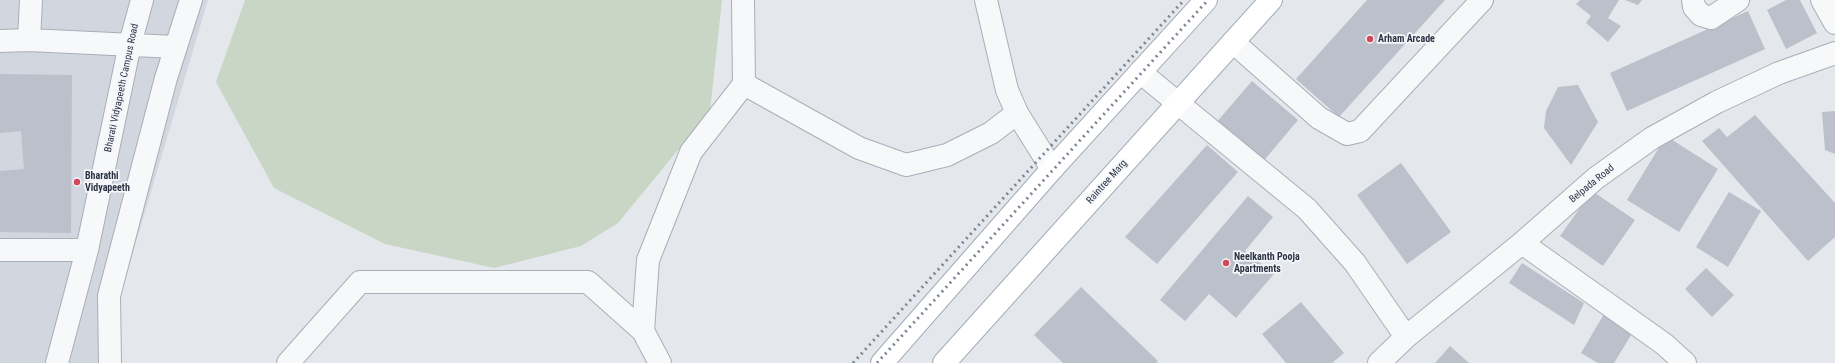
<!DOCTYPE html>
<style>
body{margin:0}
canvas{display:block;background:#e4e7ec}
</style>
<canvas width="1835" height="363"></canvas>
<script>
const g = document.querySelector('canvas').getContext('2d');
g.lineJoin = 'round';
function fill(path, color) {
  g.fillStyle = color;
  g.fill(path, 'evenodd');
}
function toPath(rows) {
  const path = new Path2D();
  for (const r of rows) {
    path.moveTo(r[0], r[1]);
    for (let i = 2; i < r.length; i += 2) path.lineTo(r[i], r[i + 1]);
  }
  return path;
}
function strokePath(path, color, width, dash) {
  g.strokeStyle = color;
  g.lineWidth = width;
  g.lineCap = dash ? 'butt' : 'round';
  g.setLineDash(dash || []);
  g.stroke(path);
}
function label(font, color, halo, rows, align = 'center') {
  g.font = font + ' "Roboto Condensed",sans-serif';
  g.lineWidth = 3.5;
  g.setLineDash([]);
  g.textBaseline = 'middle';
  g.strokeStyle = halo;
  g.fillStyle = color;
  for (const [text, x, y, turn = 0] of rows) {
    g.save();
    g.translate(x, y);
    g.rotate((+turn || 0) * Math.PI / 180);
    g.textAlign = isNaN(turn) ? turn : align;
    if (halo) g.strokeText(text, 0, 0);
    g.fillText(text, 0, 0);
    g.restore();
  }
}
const built = toPath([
 [0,0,208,0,100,363,0,363]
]);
const green = toPath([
 [245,0,722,0,710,111,618,223,581,246,494,268,385,244,274,188,216,82]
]);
const building = toPath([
 [1367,0,1445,0,1339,117,1296,79],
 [1580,0,1619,0,1608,18,1621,26,1608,42,1586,23,1591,16,1576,4],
 [1625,0,1642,0,1638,5],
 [1786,0,1800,0,1817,33,1786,49,1767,10],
 [1748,11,1765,49,1627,111,1610,73],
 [0,74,72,75,71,233,0,232,0,171,24,169,21,131,0,133],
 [1252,81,1298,120,1261,164,1215,124],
 [1578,85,1598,122,1571,165,1544,128,1546,111,1558,87],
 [1835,111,1835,154,1825,150,1822,112],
 [1755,115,1835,203,1835,237,1808,261,1702,141,1719,128,1727,137],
 [1666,136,1718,169,1679,232,1627,200],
 [1207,145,1238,172,1157,264,1125,237],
 [1401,163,1451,232,1407,264,1357,195],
 [1592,191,1635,220,1603,266,1560,236],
 [1729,192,1761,211,1728,267,1696,247],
 [1248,196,1273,217,1245,251,1274,274,1236,318,1209,294,1185,321,1160,300],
 [1522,263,1584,303,1574,325,1509,283],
 [1706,268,1734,295,1712,317,1685,289],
 [1081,287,1158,361,1156,363,1063,363,1034,335],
 [1301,302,1344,353,1332,363,1286,363,1262,334],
 [1604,314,1633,332,1614,363,1598,363,1581,353],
 [1450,346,1469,363,1435,363]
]);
const minor = toPath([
 [743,0,744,84,859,148,906,165,947,155,991,133,1017,113],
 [986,0,1007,90,1017,113,1052,169],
 [1693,0,1694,7,1701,15,1711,18,1738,0],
 [1822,0,1835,23],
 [29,40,31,0],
 [0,41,29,40,175,47],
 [1233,42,1319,118,1347,134,1360,131,1482,0],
 [1140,72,1307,209,1355,263,1406,337],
 [1522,243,1664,344,1685,363],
 [0,250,87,250],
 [57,363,87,250,130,44,142,0],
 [110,363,109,296,166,78,191,0],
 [288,363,360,282,588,282,643,331],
 [660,363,643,331,648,260,691,152,744,84],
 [1379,363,1406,337,1522,243,1596,178,1652,138,1717,102,1779,73,1835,53]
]);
const major = toPath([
 [882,363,1052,169,1206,0],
 [944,363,1271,0]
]);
const rail = toPath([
 [853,363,1184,0],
 [877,363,1208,0]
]);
const markers = [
 [1370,39,4,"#d1495b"],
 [77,182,4,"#d1495b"],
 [1226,263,4,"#d1495b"]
];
const poiNames = [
 ["Arham Arcade",1378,39],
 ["Bharathi",85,176],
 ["Vidyapeeth",85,188],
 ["Neelkanth Pooja",1234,257],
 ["Apartments",1234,269]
];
const streetNames = [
 ["Bharati Vidyapeeth Campus Road",122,88,-78],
 ["Raintree Marg",1107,182,-48],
 ["Belpada Road",1592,184,-39]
];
fill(built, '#d2d6de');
fill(green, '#c9d6c5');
fill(building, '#bbc0ca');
strokePath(minor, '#a9aeb7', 24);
strokePath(major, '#a3abb8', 24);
strokePath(minor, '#f7f8fa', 22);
strokePath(major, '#fff', 22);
strokePath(rail, '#7d8696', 3, [2, 4]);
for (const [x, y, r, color] of markers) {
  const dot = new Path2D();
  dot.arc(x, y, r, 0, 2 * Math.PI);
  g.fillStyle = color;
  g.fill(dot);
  strokePath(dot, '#f4f6f9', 1.5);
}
label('bold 10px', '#2b3445', '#f4f6f9', poiNames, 'left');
label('10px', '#2b3445', '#f4f6f9', streetNames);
</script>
